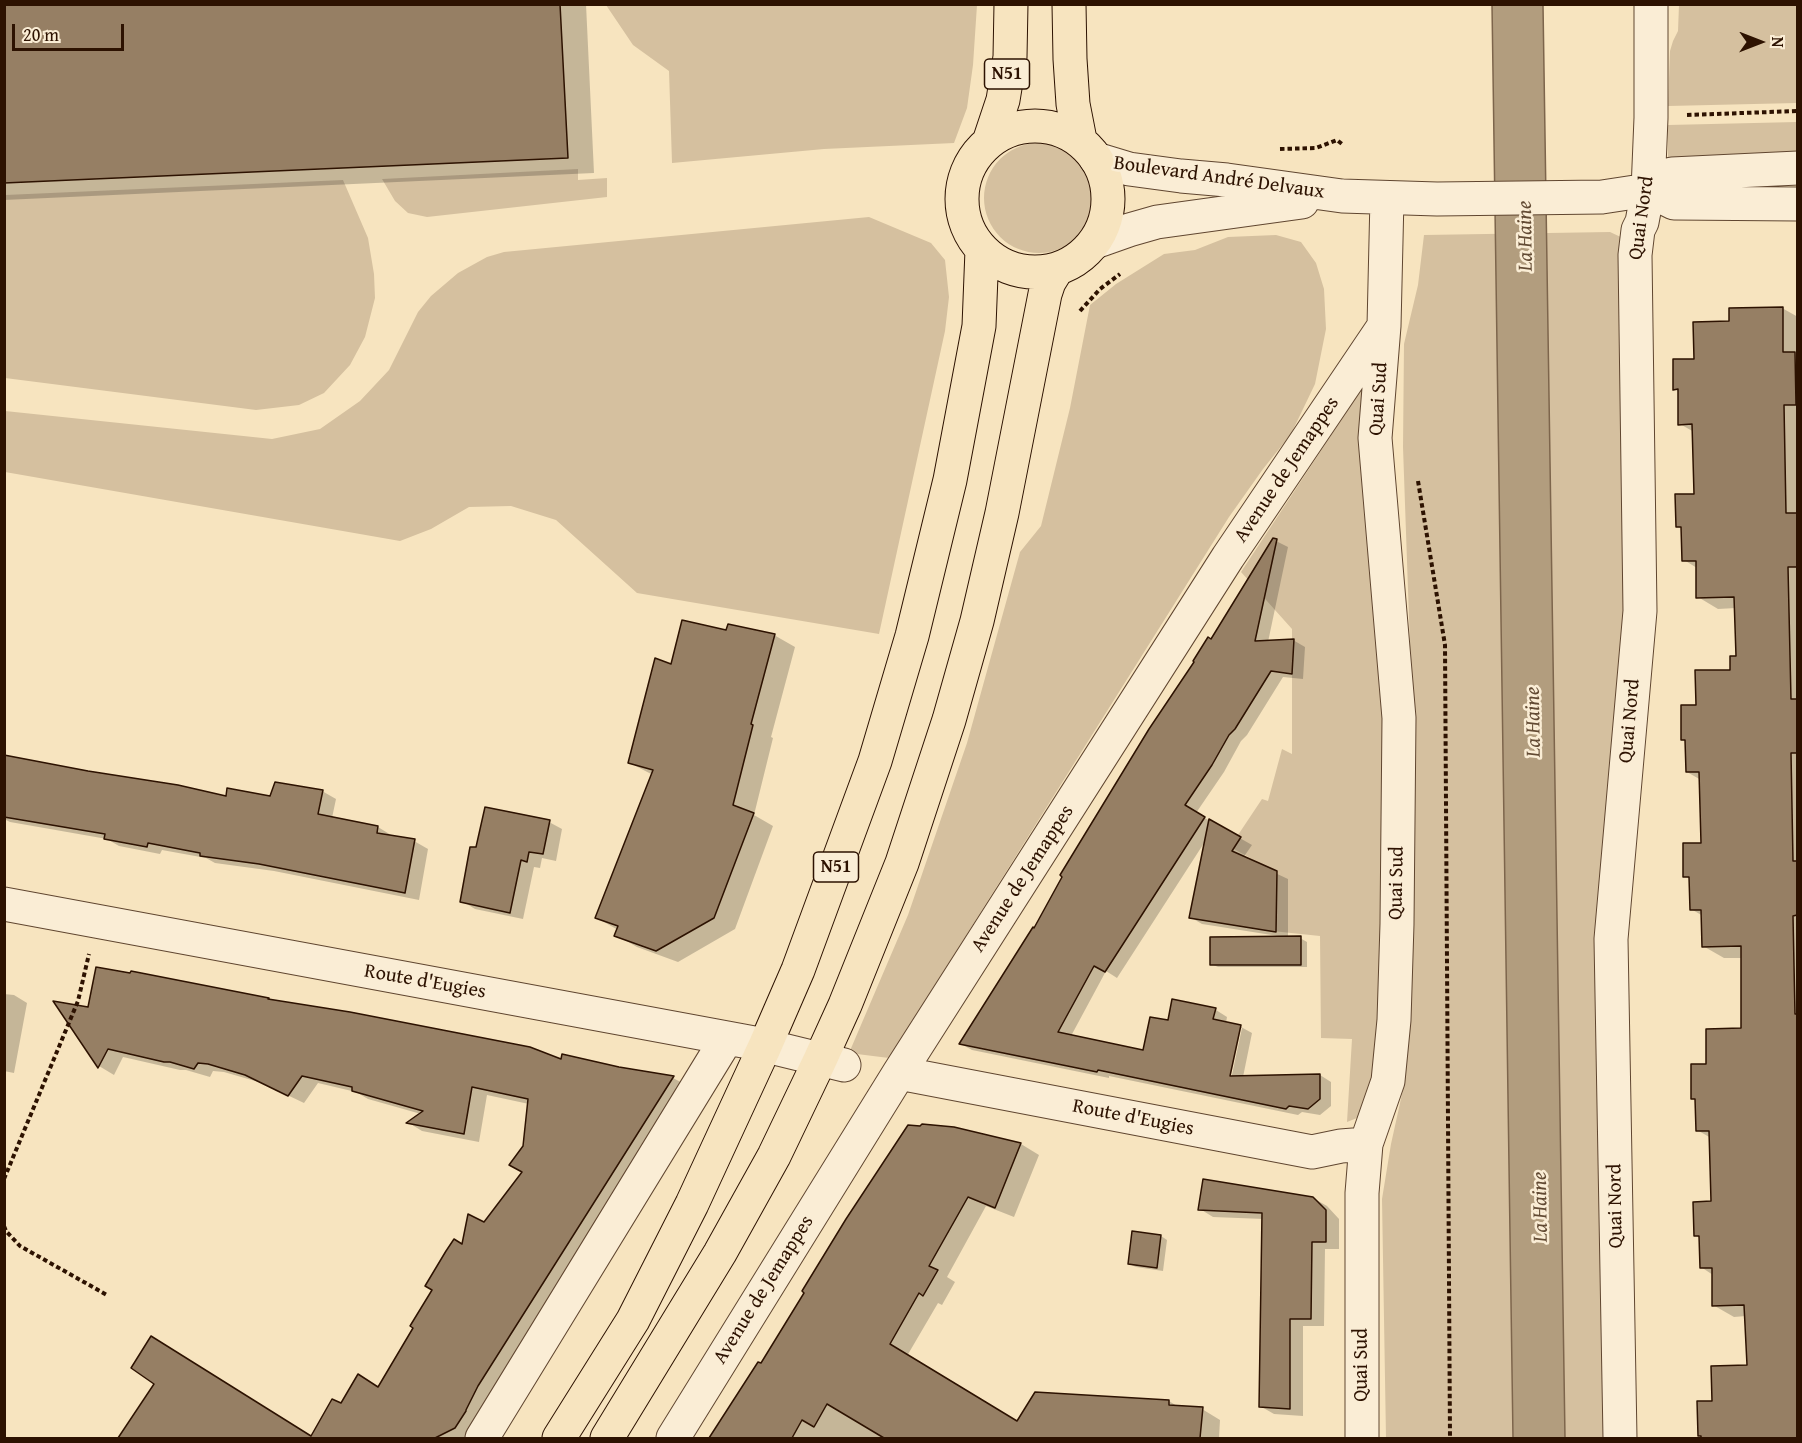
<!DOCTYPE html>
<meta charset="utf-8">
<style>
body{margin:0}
#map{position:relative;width:1802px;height:1443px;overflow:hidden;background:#f7e4bf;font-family:"Gentium Book Plus",serif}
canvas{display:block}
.frame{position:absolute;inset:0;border:6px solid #2d1201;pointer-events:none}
.north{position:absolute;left:1730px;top:12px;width:60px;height:60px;-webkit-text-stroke:4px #faedd5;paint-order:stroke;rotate:90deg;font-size:16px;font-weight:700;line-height:24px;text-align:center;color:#2d1201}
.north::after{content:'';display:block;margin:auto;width:21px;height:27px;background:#2d1201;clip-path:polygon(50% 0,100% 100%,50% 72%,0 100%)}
.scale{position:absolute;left:12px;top:24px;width:112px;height:27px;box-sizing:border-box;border:3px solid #2d1201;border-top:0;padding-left:8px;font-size:18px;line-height:21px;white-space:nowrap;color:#2d1201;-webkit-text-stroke:4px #faedd5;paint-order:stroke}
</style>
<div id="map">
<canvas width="1802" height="1443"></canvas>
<div class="frame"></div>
<div class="north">N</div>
<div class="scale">20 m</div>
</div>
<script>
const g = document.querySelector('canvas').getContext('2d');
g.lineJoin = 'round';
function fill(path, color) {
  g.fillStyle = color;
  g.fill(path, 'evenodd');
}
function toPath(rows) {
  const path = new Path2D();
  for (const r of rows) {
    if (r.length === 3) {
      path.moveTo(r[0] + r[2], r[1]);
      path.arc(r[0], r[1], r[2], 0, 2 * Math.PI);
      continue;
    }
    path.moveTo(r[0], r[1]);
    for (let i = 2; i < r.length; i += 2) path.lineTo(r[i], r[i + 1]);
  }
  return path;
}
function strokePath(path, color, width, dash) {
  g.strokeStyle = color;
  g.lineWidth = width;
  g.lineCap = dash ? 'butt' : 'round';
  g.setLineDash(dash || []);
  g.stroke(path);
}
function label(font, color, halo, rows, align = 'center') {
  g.font = font + ' "Gentium Book Plus",serif';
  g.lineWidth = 5;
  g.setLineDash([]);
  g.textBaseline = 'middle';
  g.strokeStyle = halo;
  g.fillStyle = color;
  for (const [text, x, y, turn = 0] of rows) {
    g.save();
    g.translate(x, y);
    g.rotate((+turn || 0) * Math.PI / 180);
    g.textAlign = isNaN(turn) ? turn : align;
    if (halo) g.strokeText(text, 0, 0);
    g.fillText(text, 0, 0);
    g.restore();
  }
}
const green = toPath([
 [606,5,977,5,973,65,967,108,954,143,824,149,672,163,669,71,633,45],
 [1679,5,1797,5,1797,103,1668,106,1670,51,1673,41,1678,31],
 [1797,122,1797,155,1668,159,1668,125],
 [1039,198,55],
 [578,169,578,180,607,178,607,197,427,217,408,213,395,201,382,179],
 [343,180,368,238,374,274,375,298,365,337,350,365,324,393,299,405,256,410,5,378,5,195],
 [869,217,931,243,945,260,949,297,945,331,879,634,637,593,556,520,511,506,469,507,431,529,400,541,5,472,5,411,272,439,320,429,360,401,389,370,418,312,431,296,458,273,487,257,504,252],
 [1610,232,1625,239,1630,615,1612,1438,1386,1438,1382,1199,1391,1144,1404,1085,1412,704,1403,447,1404,344,1418,285,1424,235],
 [1276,235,1301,242,1316,263,1324,289,1326,329,1315,384,1291,434,1263,469,1229,517,889,1058,849,1053,908,915,967,743,1020,552,1041,526,1070,408,1090,305,1116,284,1164,254,1195,250,1228,237],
 [1365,384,1384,651,1386,1020,1362,1116,1347,1122,1352,1039,1321,1038,1320,936,1272,931,1276,872,1230,847,1262,799,1268,801,1282,749,1292,754,1292,629,1241,572]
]);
const water = toPath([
 [1492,5,1543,5,1565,1438,1513,1438,1492,5]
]);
const shadow = toPath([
 [4,4,586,4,594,173,4,200],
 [1782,308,1798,317,1798,1438,1703,1438,1714,1402,1749,1367,1746,1316,1734,1317,1713,1305,1713,1275,1701,1267,1700,1238,1695,1235,1712,1203,1711,1138,1697,1130,1697,1100,1693,1098,1708,1065,1742,1030,1742,958,1724,958,1703,946,1703,916,1691,909,1690,879,1685,876,1702,844,1701,780,1687,772,1687,741,1683,739,1697,706,1732,671,1738,658,1736,608,1718,609,1698,597,1697,568,1684,560,1683,529,1677,526,1695,495,1694,432,1680,424,1679,392,1675,389,1695,360,1731,322],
 [1274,540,1288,547,1268,642,1293,640,1305,647,1303,679,1283,677,1247,735,1241,741,1224,772,1196,813,1252,845,1243,858,1288,879,1288,938,1300,938,1307,942,1307,967,1218,967,1211,964,1278,936,1202,924,1190,917,1206,840,1117,978,1106,971,1071,1036,1145,1052,1169,1022,1173,1001,1216,1010,1227,1017,1226,1023,1241,1027,1252,1033,1243,1077,1320,1075,1331,1082,1331,1106,1320,1115,1302,1112,1298,1115,1109,1076,1109,1078,972,1050,961,1044,1035,929],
 [1239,1028,1242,1028,1230,1084,1227,1083],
 [727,632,774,635,795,647,771,737,773,738,754,815,773,826,735,929,678,962,637,947,616,935,618,930,597,918,653,775,630,763,672,666],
 [9,757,177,786,227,798,271,798,322,791,336,799,332,818,378,827,391,835,391,837,414,841,428,849,419,900,274,871,215,863,206,858,162,850,160,854,119,846,107,839,10,822,4,819,4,776],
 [549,822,562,829,556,861,542,858,540,868,534,867,523,919,475,909,462,901],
 [4,994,14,995,27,1003,14,1073,4,1071],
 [56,1003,562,1061,673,1078,688,1086,470,1436,466,1438,120,1438,156,1383,312,1438,342,1405,359,1376,379,1388,464,1246,485,1224,524,1172,524,1147,529,1104,487,1095,479,1142,422,1131,409,1123,421,1114,368,1099,356,1092,318,1083,304,1103,262,1083,224,1072,213,1071,210,1077,186,1070,180,1070,123,1057,114,1075,99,1066],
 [954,1129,1021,1144,1039,1155,1014,1217,986,1206,947,1277,955,1282,942,1305,938,1303,907,1356,1018,1422,1036,1394,1169,1401,1180,1408,1202,1409,1220,1420,1219,1438,711,1438,761,1365],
 [1313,1198,1327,1206,1339,1219,1339,1249,1325,1249,1324,1326,1303,1326,1303,1416,1274,1414,1260,1406,1264,1219,1213,1217,1200,1209],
 [1133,1233,1161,1236,1167,1240,1163,1271,1136,1267,1129,1264]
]);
const building = toPath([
 [4,4,560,4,568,158,4,183,4,4],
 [1783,307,1783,352,1795,352,1796,405,1784,405,1786,513,1797,513,1797,567,1788,567,1791,699,1797,699,1797,753,1791,753,1793,861,1797,861,1797,915,1793,916,1795,1014,1797,1014,1797,1438,1701,1438,1701,1436,1698,1436,1697,1401,1712,1401,1711,1366,1747,1365,1744,1305,1712,1306,1712,1268,1700,1268,1699,1236,1694,1236,1693,1202,1711,1201,1709,1131,1696,1131,1695,1099,1691,1099,1691,1064,1706,1064,1706,1029,1741,1028,1741,946,1702,947,1701,910,1690,910,1689,877,1683,877,1683,843,1701,843,1699,772,1686,772,1685,740,1681,740,1681,705,1696,705,1695,670,1730,670,1730,656,1736,656,1734,597,1696,598,1696,561,1682,561,1681,527,1676,527,1675,494,1694,494,1692,424,1678,425,1678,389,1673,390,1673,359,1694,359,1693,322,1729,321,1729,308,1783,307],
 [1273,538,1277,539,1255,641,1294,639,1292,674,1271,671,1235,729,1229,735,1212,765,1185,805,1205,817,1105,972,1094,966,1058,1032,1143,1050,1150,1017,1168,1020,1172,999,1216,1008,1213,1019,1241,1025,1230,1076,1320,1074,1320,1099,1308,1109,1289,1106,1286,1109,1098,1070,1097,1072,959,1044,1033,927,1034,928,1062,877,1060,875,1149,729,1194,662,1193,661,1208,637,1211,639,1273,538],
 [682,620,726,630,728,624,775,634,751,724,753,725,733,805,754,813,714,918,656,951,614,936,618,926,595,918,653,770,628,763,655,658,671,664,682,620],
 [4,755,88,771,178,785,226,796,227,788,270,796,275,782,323,790,318,814,378,826,377,833,415,839,405,893,259,864,200,856,200,853,148,843,147,847,104,839,105,834,4,817,4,755],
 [485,807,550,820,543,854,529,852,527,862,521,860,510,913,460,902,470,847,476,847,485,807],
 [1209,819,1241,837,1232,851,1277,871,1276,932,1189,918,1209,819],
 [1301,936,1301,965,1210,965,1210,937,1301,936],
 [96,967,130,973,131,971,269,998,268,999,350,1012,530,1047,561,1059,562,1054,619,1067,674,1076,478,1386,466,1410,466,1411,455,1428,435,1438,118,1438,154,1384,131,1368,151,1336,311,1436,332,1399,341,1403,358,1374,378,1387,413,1328,410,1326,432,1290,425,1286,446,1251,454,1239,462,1244,468,1214,484,1222,522,1172,509,1165,523,1146,528,1099,472,1087,464,1134,406,1123,423,1111,352,1091,352,1087,302,1076,288,1096,245,1075,208,1064,198,1063,194,1069,170,1062,164,1062,108,1049,98,1068,53,1001,88,1007,96,967],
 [922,1124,954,1127,1021,1143,995,1208,968,1197,929,1266,938,1270,923,1296,919,1293,890,1344,1017,1421,1035,1392,1169,1400,1169,1405,1203,1407,1200,1438,884,1438,827,1404,814,1427,802,1420,792,1438,709,1438,758,1362,761,1363,804,1293,802,1291,846,1219,908,1125,920,1126,922,1124],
 [1203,1179,1313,1197,1326,1210,1326,1242,1312,1242,1311,1319,1290,1319,1290,1409,1259,1407,1262,1213,1198,1210,1203,1179],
 [1132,1231,1161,1235,1157,1268,1128,1264,1132,1231]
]);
const path = toPath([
 [1687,115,1798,111],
 [1280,149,1316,148,1337,140,1342,144],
 [1080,311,1100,289,1120,274],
 [1418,481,1445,645,1450,1438],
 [4,1179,78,1001,89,954],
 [4,1226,6,1231,20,1246,107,1295]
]);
const minor = toPath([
 [1096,159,1129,169,1181,176,1227,180,1342,196,1437,199,1602,197,1648,190,1672,174,1798,168],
 [1648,190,1674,203,1798,204],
 [1095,242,1129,230,1157,222,1302,202],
 [4,904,754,1043,844,1065],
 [899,1073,1312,1152,1341,1146,1366,1144],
 [482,1438,727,1038],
 [673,1438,899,1073,1228,557,1384,326],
 [1362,1438,1362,1193,1366,1144,1388,1081,1394,1020,1397,924,1399,718,1375,438,1384,326,1387,198],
 [1620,1438,1611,939,1640,611,1635,255,1638,230,1642,222,1648,190,1651,118,1651,4]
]);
const major = toPath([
 [1069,4,1070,59,1073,104,1080,140],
 [1035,199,73],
 [989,142,1003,100,1010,57,1011,4],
 [559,1438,633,1320,692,1204,765,1046,798,970,875,761,912,636,950,480,979,326,982,250],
 [607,1438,720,1253,774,1156,820,1060,845,1005,902,863,949,720,977,621,1002,513,1045,294,1049,282,1057,269]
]);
const shields = [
 [1007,74,45],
 [836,867,45]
];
const shieldNames = [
 ["N51",1007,74],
 ["N51",836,867]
];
const streetNames = [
 ["Boulevard André Delvaux",1219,178,8],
 ["Quai Nord",1642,218,-82],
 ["Quai Sud",1379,399,-86],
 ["Avenue de Jemappes",1287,470,-56],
 ["Quai Nord",1630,721,-85],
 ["Avenue de Jemappes",1023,879,-57],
 ["Quai Sud",1397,883,-89],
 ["Route d'Eugies",425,982,10],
 ["Route d'Eugies",1133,1118,11],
 ["Quai Nord",1616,1206,-91],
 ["Avenue de Jemappes",764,1290,-58],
 ["Quai Sud",1362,1365,-90]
];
const waterNames = [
 ["La Haine",1526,236,-91],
 ["La Haine",1534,722,-91],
 ["La Haine",1541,1207,-91]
];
fill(green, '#d5c09f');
fill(water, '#b29d7e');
strokePath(water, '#7d654c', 1.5);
fill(shadow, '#0003');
fill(building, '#967f64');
strokePath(building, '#2d1201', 1.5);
strokePath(minor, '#604630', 35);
strokePath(major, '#2d1201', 35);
strokePath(path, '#2d1201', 4, [4.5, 3]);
strokePath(minor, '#faedd5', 33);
strokePath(major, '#f7e4bf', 33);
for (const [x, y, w] of shields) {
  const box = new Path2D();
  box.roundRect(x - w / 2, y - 15, w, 30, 4.5);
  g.fillStyle = '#faedd5';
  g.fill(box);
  strokePath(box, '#2d1201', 1.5);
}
label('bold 18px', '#2d1201', null, shieldNames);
label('20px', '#2d1201', '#faedd5', streetNames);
label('italic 21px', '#624a33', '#faedd5', waterNames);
</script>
